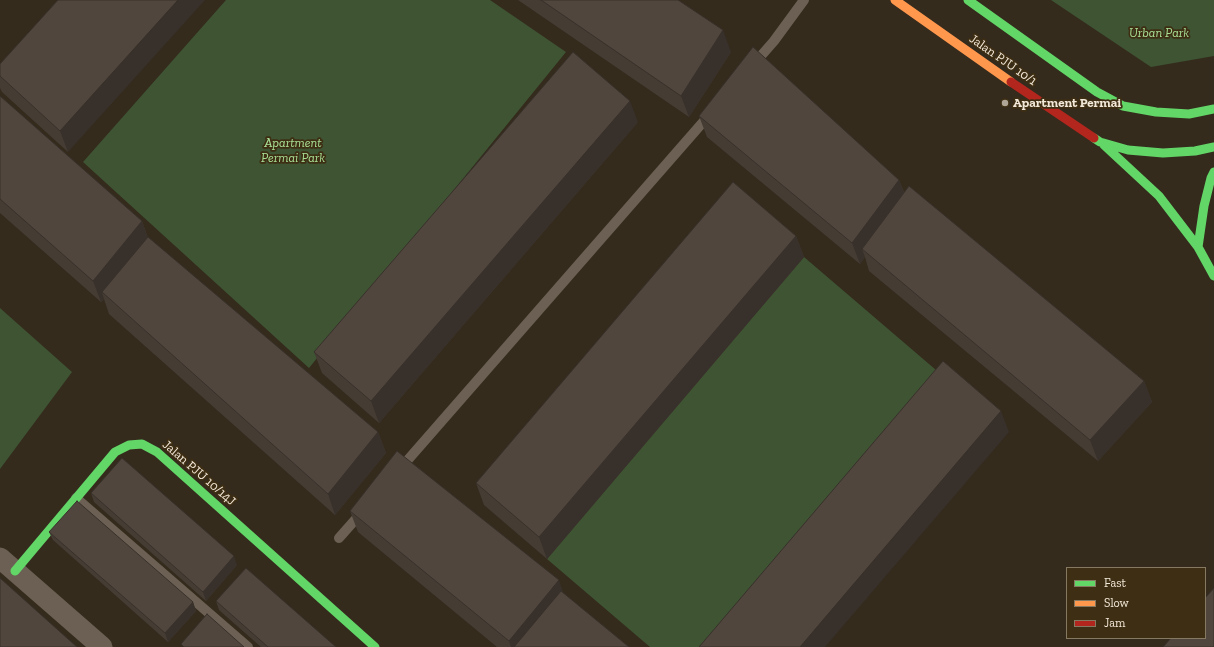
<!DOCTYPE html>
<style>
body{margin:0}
#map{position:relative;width:1214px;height:647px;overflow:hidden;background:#342b1d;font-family:"Zilla Slab",serif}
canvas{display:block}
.legend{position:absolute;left:1066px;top:567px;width:140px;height:72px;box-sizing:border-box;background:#3e2e13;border:1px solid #867962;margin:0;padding:5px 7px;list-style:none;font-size:12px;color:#f3e9d9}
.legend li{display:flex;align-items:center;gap:8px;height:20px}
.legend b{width:20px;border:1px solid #867962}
</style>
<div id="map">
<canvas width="1214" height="647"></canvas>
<ul class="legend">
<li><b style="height:5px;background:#63d668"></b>Fast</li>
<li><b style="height:5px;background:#ff974d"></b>Slow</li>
<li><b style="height:5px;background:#b3261e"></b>Jam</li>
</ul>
</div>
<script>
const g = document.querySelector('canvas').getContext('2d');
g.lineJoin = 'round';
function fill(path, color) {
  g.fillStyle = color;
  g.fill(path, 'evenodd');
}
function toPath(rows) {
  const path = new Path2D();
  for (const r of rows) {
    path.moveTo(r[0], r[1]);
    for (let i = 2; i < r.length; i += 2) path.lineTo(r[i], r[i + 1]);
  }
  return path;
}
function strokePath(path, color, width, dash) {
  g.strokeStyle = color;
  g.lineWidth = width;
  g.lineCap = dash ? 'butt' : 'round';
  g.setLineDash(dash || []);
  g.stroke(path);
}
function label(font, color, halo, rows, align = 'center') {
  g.font = font + ' "Zilla Slab",serif';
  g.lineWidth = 3.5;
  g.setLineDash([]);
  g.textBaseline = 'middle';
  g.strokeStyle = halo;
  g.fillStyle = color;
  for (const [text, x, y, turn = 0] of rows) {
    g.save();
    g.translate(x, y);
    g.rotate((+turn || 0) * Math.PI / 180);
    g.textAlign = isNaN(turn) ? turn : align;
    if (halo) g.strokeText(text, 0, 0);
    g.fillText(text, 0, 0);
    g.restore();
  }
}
const green = toPath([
 [226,0,490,0,566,52,309,368,83,162],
 [1051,0,1214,0,1214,56,1151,67],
 [804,257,950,382,724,647,650,647,547,559],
 [0,308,72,372,0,469]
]);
const lane = toPath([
 [753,65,774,41,804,0],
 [399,470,711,113],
 [76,498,248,647],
 [339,538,362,512]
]);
const street = toPath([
 [0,558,102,647]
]);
const fast = toPath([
 [968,0,1097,92,1123,106,1156,112,1189,114,1214,109],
 [1094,138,1100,142,1128,150,1163,153,1195,151,1214,147],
 [1104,145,1159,196,1198,247,1214,276],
 [1198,247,1204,206,1211,178,1214,172],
 [15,571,115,452,129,445,142,444,157,452,375,647]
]);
const slow = toPath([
 [895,0,1011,82]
]);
const jam = toPath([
 [1011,82,1094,138]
]);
const wall = toPath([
 [58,0,68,152,2,92,0,88,0,64],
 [518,0,678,0,731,52,689,117],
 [0,96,142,221,148,238,378,432,386,453,335,515,109,314,104,299,101,302,0,213],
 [699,116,899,180,904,192,1144,381,1152,402,1098,461,869,271,865,257,860,264,707,137],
 [638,122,379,423,322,373,314,352],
 [796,236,804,257,547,559,484,505,476,483],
 [91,493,237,565,206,601,94,502],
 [350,511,563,593,629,647,497,647,358,532],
 [49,532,193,602,196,611,168,642,53,540],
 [216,601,336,647,261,647,219,610]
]);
const shadedWall = toPath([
 [178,0,205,0,68,152,60,131],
 [723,30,731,52,689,117,681,96],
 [630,101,638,122,379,423,371,401],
 [899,180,907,201,862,249,865,257,860,264,852,243],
 [142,221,149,242,102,292,104,299,101,302,93,281],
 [796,236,804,257,547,559,539,537],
 [1144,381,1152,402,1098,461,1090,440],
 [1001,411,1009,432,825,647,800,647],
 [378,432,386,453,335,515,328,494],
 [234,556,237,565,206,601,203,592],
 [559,580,566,601,529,647,511,647,509,641],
 [193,602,196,611,168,642,165,633]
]);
const building = toPath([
 [58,0,178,0,60,131,0,76,0,64,58,0],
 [541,0,678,0,723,30,681,96,541,0],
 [753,47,899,180,852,243,699,116,753,47],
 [573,52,630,101,371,401,314,352,573,52],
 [0,96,142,221,93,281,0,199,0,96],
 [733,182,796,236,539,537,476,483,733,182],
 [909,186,1144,381,1090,440,862,249,909,186],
 [148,237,378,432,328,494,102,292,148,237],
 [943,361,1001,411,800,647,699,647,943,361],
 [397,451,559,580,509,641,350,511,397,451],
 [122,458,234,556,203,592,91,493,122,458],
 [77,501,193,602,165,633,49,532,77,501],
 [246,568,336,647,268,647,216,601,246,568],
 [0,578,77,647,0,647,0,578],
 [1214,588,1214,647,1163,647,1171,638,1205,638,1205,598,1214,588],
 [561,591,629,647,514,647,561,591],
 [207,614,244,647,184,647,181,644,207,614]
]);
const markers = [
 [1005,103,4,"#b0a697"]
];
const parkNames = [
 ["Urban Park",1159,33],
 ["Apartment",293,143],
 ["Permai Park",293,158]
];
const streetNames = [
 ["Jalan PJU 10/1",1003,60,35],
 ["Jalan PJU 10/14J",199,473,41]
];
const poiNames = [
 ["Apartment Permai",1013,103]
];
fill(green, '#3e5433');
strokePath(lane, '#6b6053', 10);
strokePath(street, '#6b6053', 21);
strokePath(fast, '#63d668', 9);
strokePath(slow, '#ff974d', 9);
strokePath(jam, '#b3261e', 9);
fill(wall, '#453c34');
fill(shadedWall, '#38312b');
fill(building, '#50463d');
strokePath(building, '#38312b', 1);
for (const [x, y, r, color] of markers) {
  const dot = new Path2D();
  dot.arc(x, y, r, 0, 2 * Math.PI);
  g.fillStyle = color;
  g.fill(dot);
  strokePath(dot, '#3e2e13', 1.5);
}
label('italic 13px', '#a8e096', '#3e2e13', parkNames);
label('13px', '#f3e9d9', '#3e2e13', streetNames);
label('bold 13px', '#f3e9d9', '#3e2e13', poiNames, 'left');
</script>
